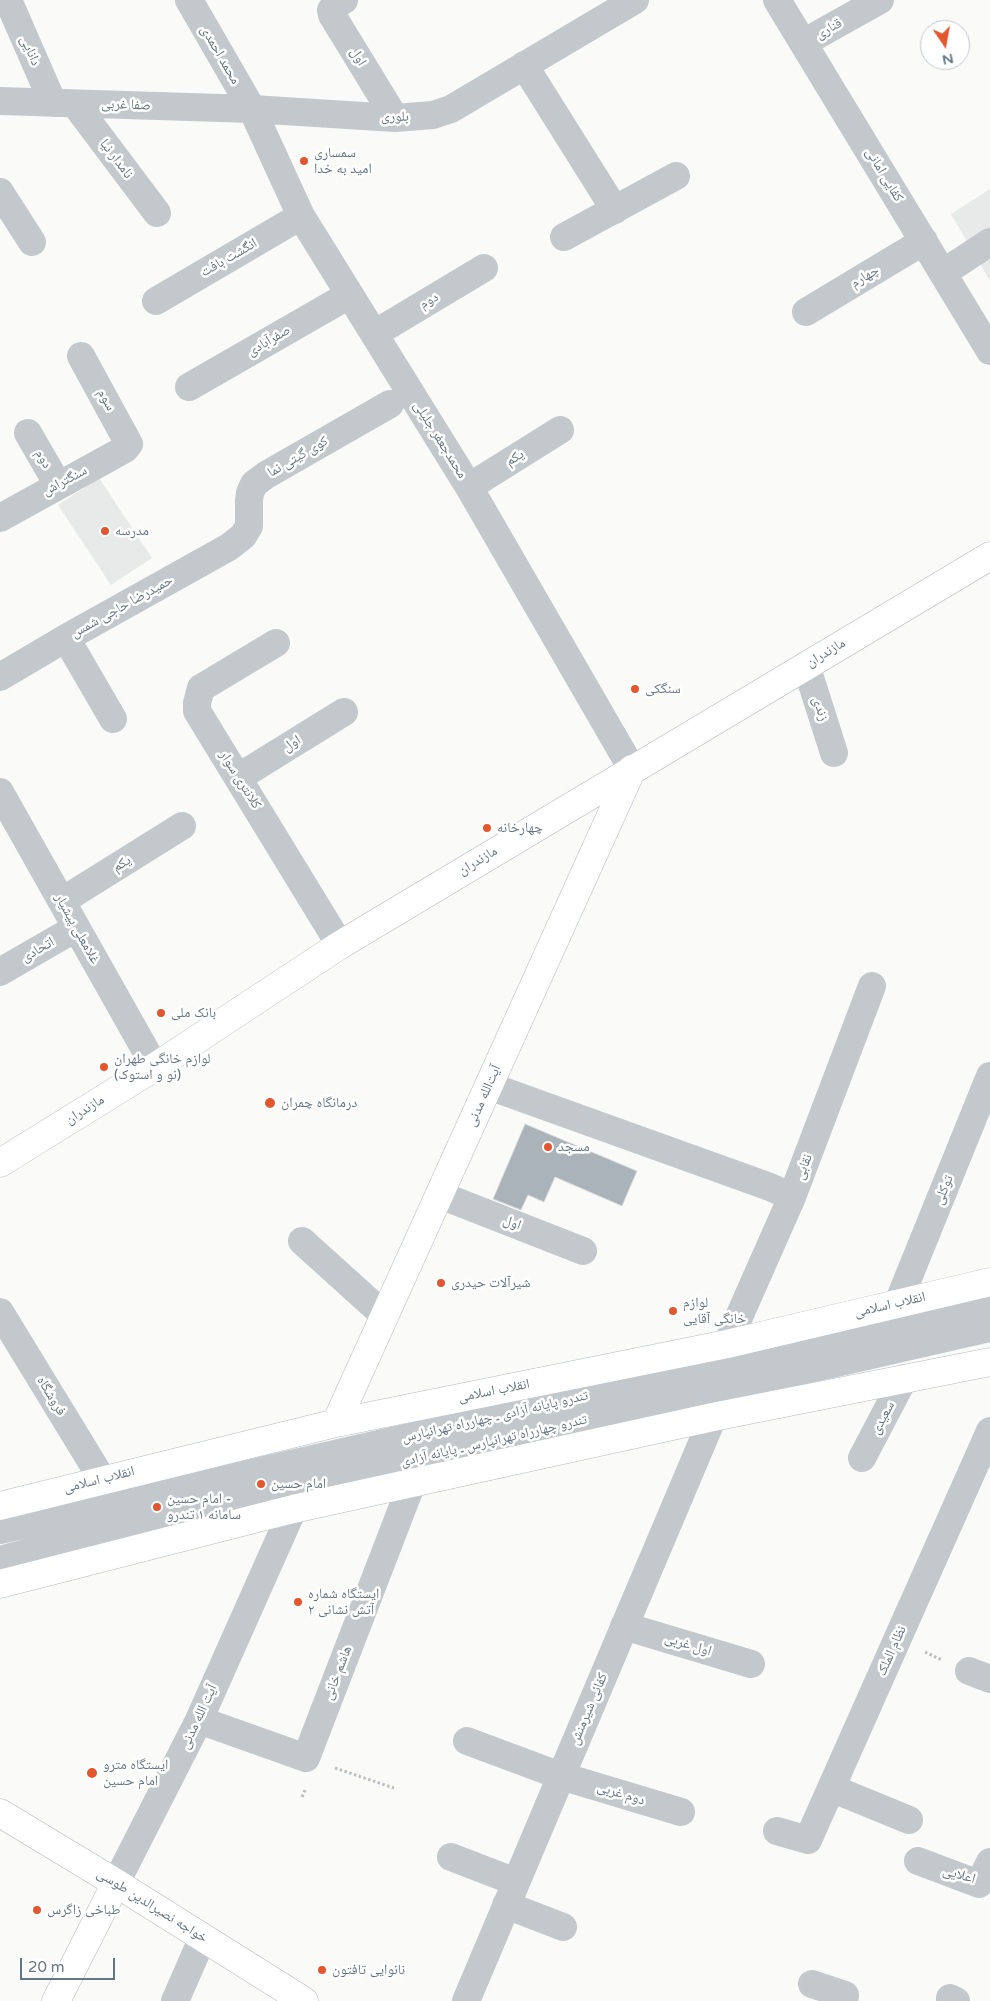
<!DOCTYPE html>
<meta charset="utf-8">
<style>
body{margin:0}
#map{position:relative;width:990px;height:2001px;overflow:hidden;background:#fafaf8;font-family:"Varela Round",sans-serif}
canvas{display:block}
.north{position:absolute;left:920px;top:20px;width:50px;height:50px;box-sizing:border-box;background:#fff;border:1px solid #c1c8cd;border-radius:50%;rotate:168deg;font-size:14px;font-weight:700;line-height:20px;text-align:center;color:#657683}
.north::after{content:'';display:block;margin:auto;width:18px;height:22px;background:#e4572e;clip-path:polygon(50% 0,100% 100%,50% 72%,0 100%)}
.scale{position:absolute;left:20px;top:1958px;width:95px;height:22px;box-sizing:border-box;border:2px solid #657683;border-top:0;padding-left:6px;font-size:15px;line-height:18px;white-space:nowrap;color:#657683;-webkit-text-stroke:4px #fff;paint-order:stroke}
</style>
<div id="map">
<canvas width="990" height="2001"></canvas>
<div class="north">N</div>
<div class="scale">20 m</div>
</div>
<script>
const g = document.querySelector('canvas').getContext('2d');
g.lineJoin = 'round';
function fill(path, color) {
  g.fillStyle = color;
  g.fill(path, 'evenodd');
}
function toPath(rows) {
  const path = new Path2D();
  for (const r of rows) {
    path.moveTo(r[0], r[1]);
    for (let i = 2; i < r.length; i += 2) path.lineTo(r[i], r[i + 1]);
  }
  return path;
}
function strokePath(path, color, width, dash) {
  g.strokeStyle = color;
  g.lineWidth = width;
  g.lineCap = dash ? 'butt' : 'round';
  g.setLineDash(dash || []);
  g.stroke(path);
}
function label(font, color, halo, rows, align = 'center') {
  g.font = font + ' "Varela Round","Noto Naskh Arabic",sans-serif';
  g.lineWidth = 5;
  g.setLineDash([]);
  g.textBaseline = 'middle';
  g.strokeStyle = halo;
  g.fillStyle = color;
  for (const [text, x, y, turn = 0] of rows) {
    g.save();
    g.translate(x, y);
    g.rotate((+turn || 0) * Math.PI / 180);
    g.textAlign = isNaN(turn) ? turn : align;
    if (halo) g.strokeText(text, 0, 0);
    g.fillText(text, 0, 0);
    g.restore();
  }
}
const built = toPath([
 [990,189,990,281,951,214],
 [99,478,152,558,111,585,58,505]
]);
const building = toPath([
 [525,1124,637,1171,622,1206,555,1177,544,1202,528,1195,521,1210,493,1199,525,1124]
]);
const path = toPath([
 [925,1652,942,1660],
 [335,1768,394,1788],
 [302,1797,306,1788]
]);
const minor = toPath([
 [8,0,53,103],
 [189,0,252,109,301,216,469,487,632,769],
 [344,0,334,6,331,10,332,15,395,118],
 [777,0,990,351],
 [803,43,880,0],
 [524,65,615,210],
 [0,101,252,109,395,118,433,115,451,109,635,0],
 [75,104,157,213],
 [0,192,32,242],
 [564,237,676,176],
 [943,273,990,242],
 [156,301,301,216],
 [806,312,924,241],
 [374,334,484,268],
 [189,387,349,295],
 [28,433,58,485],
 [469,487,560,430],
 [0,518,125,449,129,444,81,356],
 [66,638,113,719],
 [276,643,201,688,197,703,197,711,340,945],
 [806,665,834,753],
 [0,677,66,638,229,547,243,536,249,526,249,501,250,493,254,484,266,475,390,404],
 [239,777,344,712],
 [0,792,155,1067],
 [62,901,182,826],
 [0,972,76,928],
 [489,1086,770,1187,792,1197],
 [440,1195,583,1251],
 [302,1241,385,1316],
 [898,1303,990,1076],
 [0,1312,102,1479],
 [727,1344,792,1197,872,986],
 [862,1458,904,1378],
 [0,1530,990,1305],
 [0,1560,144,1521,990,1328],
 [624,1626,751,1664],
 [969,1671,990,1679],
 [199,1720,306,1758,412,1483],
 [467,1741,561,1776,681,1812],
 [831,1788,909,1820],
 [777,1831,808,1840,990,1431],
 [451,1857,516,1882],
 [918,1861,979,1884,990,1862],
 [116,1883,199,1720,293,1509],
 [506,1905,563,1927],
 [812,1984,845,1995,844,2001],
 [950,1998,956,2001],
 [175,2001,203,1937],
 [466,2001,713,1417]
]);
const major = toPath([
 [0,1163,155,1067,340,945,990,556],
 [336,1423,632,769],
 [0,1506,336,1423,727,1344,990,1282],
 [0,1584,293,1509,713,1417,990,1362],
 [0,1813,116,1883,304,2001],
 [56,2001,116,1883]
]);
const markers = [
 [304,161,5,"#e4572e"],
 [105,531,5,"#e4572e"],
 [635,689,5,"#e4572e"],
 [487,828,5,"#e4572e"],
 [161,1013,5,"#e4572e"],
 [104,1067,5,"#e4572e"],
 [270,1103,6,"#e4572e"],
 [548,1147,5,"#e4572e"],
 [441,1283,5,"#e4572e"],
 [673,1311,5,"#e4572e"],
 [261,1484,5,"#e4572e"],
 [157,1507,5,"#e4572e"],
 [298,1602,5,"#e4572e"],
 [92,1773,6,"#e4572e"],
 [37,1910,5,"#e4572e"],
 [322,1970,5,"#e4572e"]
];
const streetNames = [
 ["قناری",829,29,-29],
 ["دانایی",30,51,66],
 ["محمد احمدی",220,55,60],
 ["اول",358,57,59],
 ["صفا غربی",126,105,2],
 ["بلوری",395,117,1],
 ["نامدار نیا",116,159,53],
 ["کفایی امانی",884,175,59],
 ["انگشت بافت",229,258,-30],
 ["چهارم",865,277,-31],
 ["دوم",429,301,-31],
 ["صفرآبادی",269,341,-30],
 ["سوم",106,400,61],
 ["محمدجعفر جلیلی",440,440,58],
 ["کوی گیتی نما",298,457,-30],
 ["یکم",515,458,-32],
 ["دوم",43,459,59],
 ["سنگتراش",65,481,-28],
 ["حمیدرضا حاجی شمس",122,607,-29],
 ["مازندران",826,653,-31],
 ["زندی",820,709,72],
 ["اول",292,744,-32],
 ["کلانتری سوار",240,780,58],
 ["مازندران",478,861,-31],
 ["یکم",122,864,-32],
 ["غلامعلی پیشیار",77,929,61],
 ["اتحادی",38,950,-30],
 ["آیت‌الله مدنی",484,1096,-66],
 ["مازندران",85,1110,-32],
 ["نقابی",804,1167,-69],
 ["توکلی",944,1190,-68],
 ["اول",512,1223,21],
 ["انقلاب اسلامی",890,1305,-13],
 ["انقلاب اسلامی",494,1391,-11],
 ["فروشگاه",51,1396,59],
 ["تندرو پایانه آزادی ـ چهارراه تهرانپارس",495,1417,-13],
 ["سعیدی",883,1418,-62],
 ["تندرو چهارراه تهرانپارس ـ پایانه آزادی",494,1441,-13],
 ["انقلاب اسلامی",99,1480,-14],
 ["اول غربی",688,1645,17],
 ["نظام الملک",892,1651,-66],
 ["هاشم خانی",338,1673,-69],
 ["کفائی شیرمنش",589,1709,-67],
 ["آیت الله مدنی",199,1717,-65],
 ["دوم غربی",621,1794,17],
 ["اعلایی",959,1875,16],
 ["خواجه نصیرالدین طوسی",152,1906,32]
];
const poiNames = [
 ["سمساری",314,153],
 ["امید به خدا",314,169],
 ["مدرسه",115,531],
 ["سنگکی",645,689],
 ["چهارخانه",497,828],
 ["بانک ملی",171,1013],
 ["لوازم خانگی طهران",114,1059],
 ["(نو و استوک)",114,1075],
 ["درمانگاه چمران",281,1103],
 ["مسجد",558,1147],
 ["شیرآلات حیدری",451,1283],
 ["لوازم",683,1303],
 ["خانگی آقایی",683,1319],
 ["امام حسین",271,1484],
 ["امام حسین -",167,1499],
 ["سامانه ۱ تندرو",167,1515],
 ["ایستگاه شماره",308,1594],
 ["۲ آتش نشانی",308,1610],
 ["ایستگاه مترو",103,1765],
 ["امام حسین",103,1781],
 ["طباخی زاگرس",47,1910],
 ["نانوایی تافتون",332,1970]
];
fill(built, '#e8e9e9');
fill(building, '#aab3b9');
strokePath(building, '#dcdcda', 1);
strokePath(major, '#b5babe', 29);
strokePath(path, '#bbbfc2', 3, [2.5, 2.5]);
strokePath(minor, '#c3c8cc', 28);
strokePath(major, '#fff', 28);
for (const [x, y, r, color] of markers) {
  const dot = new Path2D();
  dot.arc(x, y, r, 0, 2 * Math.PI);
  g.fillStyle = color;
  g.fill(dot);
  strokePath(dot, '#fff', 2);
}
label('14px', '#657683', '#fff', streetNames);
label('14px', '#657683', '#fff', poiNames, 'left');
</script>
